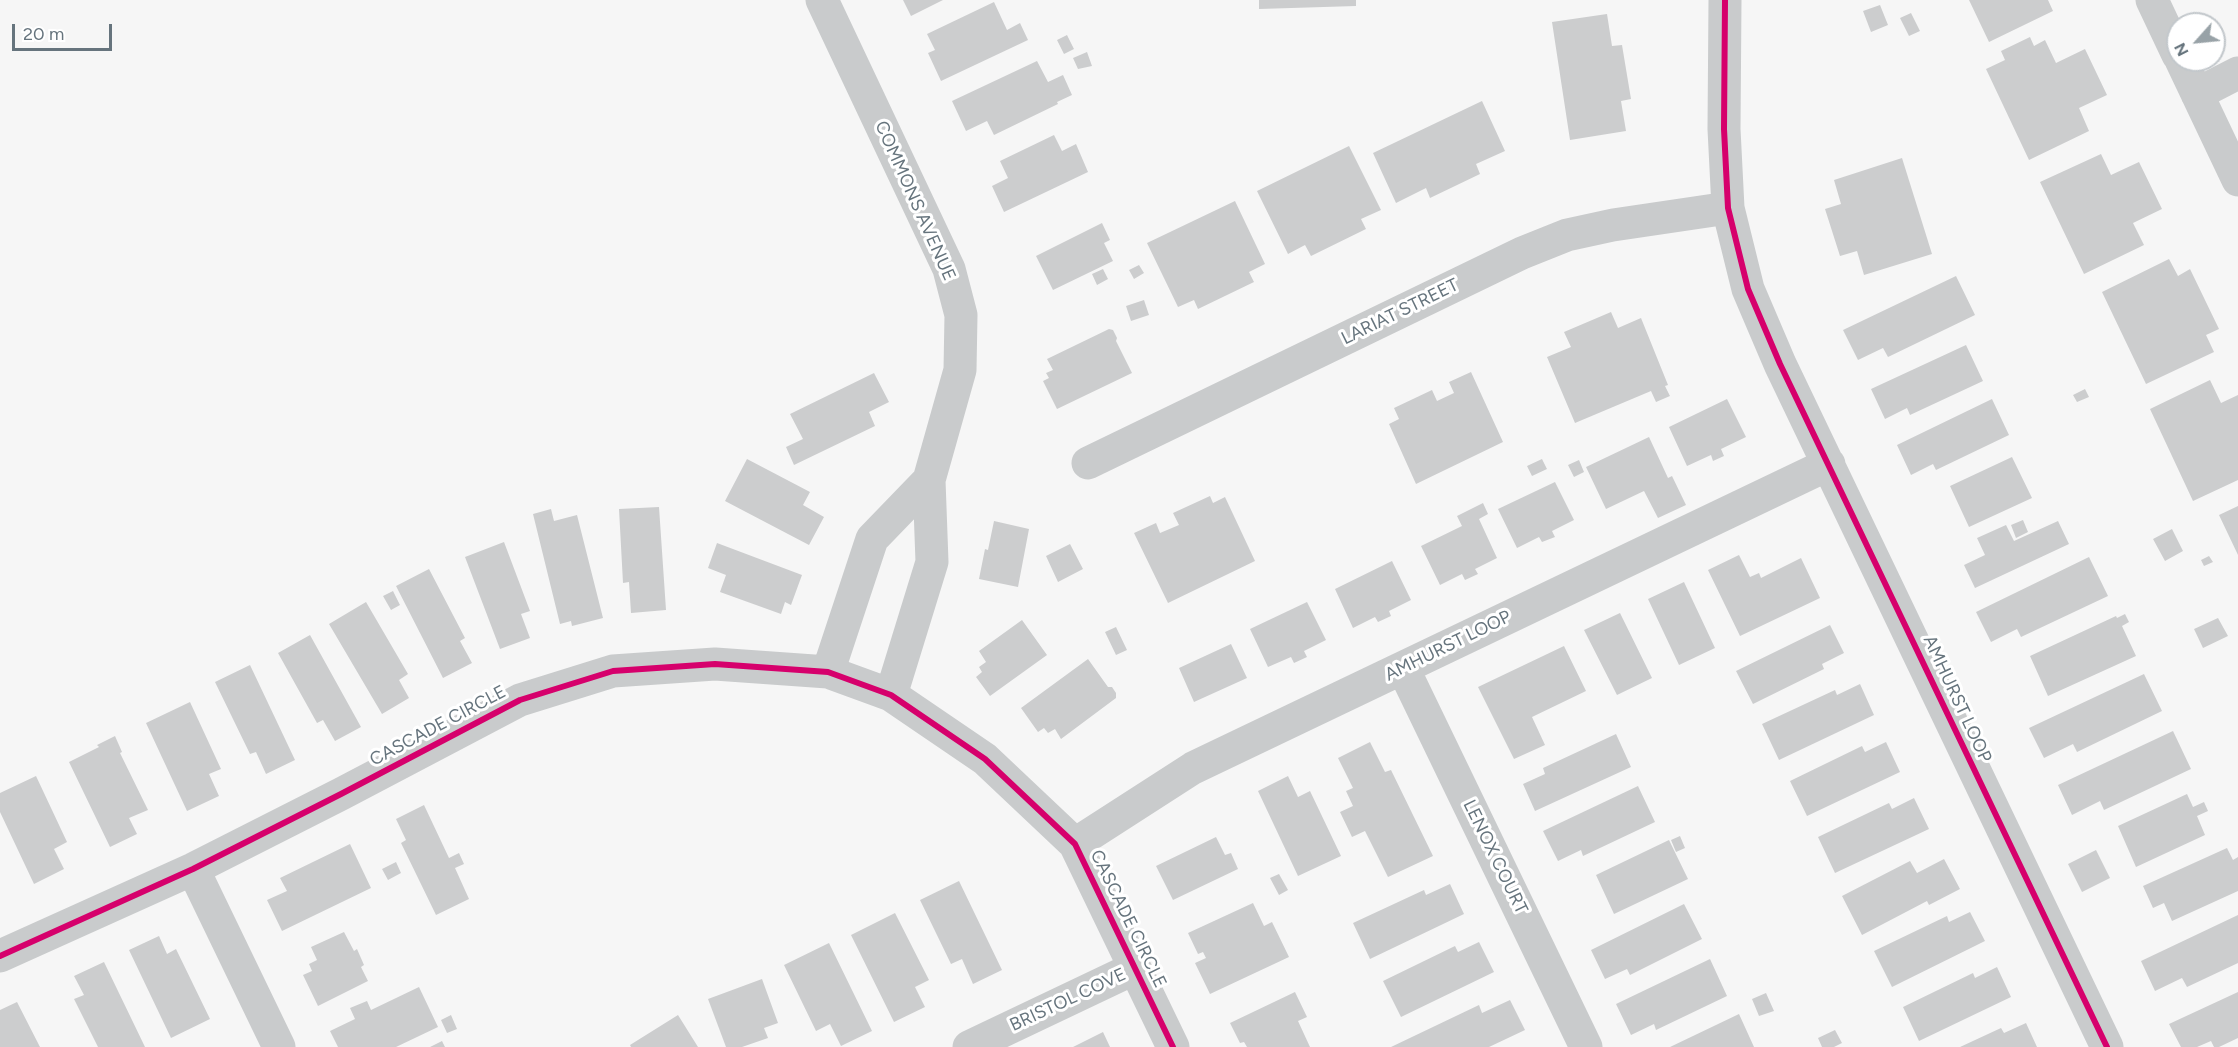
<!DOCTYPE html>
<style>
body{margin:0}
#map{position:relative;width:2238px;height:1047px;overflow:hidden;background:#f6f6f6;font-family:Figtree,sans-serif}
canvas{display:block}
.north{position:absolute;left:2166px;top:12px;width:60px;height:60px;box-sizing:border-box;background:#fff;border:2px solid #c2c7cb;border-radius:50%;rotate:243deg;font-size:16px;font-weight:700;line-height:24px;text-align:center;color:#66747d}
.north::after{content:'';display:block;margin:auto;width:21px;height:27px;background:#98a2a7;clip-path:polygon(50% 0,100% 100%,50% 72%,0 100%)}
.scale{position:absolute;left:12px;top:24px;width:100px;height:27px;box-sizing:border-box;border:3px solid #66747d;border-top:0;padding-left:8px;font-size:18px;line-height:21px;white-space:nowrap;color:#66747d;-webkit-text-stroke:4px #fff;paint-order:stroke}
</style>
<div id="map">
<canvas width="2238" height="1047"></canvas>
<div class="north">N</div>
<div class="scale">20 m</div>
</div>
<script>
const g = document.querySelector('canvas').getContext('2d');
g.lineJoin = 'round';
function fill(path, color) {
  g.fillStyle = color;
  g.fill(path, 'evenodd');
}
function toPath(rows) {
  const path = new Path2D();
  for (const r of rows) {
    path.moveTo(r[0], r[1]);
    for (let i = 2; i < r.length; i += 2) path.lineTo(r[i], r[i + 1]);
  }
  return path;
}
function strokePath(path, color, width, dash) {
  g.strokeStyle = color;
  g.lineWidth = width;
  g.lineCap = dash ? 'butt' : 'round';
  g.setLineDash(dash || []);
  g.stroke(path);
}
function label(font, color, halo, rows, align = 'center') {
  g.font = font + ' Figtree,sans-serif';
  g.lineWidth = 6;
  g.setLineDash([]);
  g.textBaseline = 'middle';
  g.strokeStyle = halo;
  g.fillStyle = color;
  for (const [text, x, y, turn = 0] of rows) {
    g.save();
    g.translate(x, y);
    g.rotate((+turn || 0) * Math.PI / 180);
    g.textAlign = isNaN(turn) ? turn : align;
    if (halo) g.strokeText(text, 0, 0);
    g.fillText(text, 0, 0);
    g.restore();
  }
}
const building = toPath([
 [903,0,943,0,911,16],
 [1259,0,1356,0,1356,6,1259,9],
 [1969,0,2048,0,2053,11,1989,42],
 [994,2,1007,30,1020,23,1028,40,941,81,928,53,935,50,927,34],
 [1880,5,1888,25,1871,32,1863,11],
 [1911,13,1920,31,1909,36,1900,18],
 [1607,14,1612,46,1622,45,1631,99,1621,101,1626,131,1570,140,1552,22],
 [1067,35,1074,49,1064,54,1057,40],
 [2030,37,2034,46,2045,40,2056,63,2085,49,2107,95,2079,108,2089,131,2029,160,1986,69,2005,60,2001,51],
 [1087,52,1092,66,1078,69,1073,58],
 [1037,61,1048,82,1063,75,1072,95,1057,102,1058,104,994,135,987,121,966,131,952,101],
 [1482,101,1505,151,1476,164,1480,174,1430,198,1426,188,1396,203,1373,153],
 [1054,135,1062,151,1076,144,1088,172,1004,212,992,186,1008,178,1000,161],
 [1349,146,1381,210,1361,219,1366,229,1311,256,1305,245,1288,254,1257,191],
 [2101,154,2111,175,2139,162,2162,209,2133,223,2144,245,2084,274,2040,182],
 [1902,158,1932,254,1864,275,1857,251,1840,256,1825,209,1841,204,1834,180],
 [1235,201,1265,264,1249,272,1254,282,1198,309,1194,300,1178,307,1147,243],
 [1102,223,1110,240,1104,243,1113,261,1053,290,1036,256],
 [2169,259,2178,276,2190,269,2219,329,2206,335,2214,352,2146,384,2102,292],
 [1139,265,1144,273,1134,279,1129,270],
 [1103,269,1108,279,1097,285,1092,274],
 [1956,276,1975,315,1888,357,1883,348,1858,360,1843,330],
 [1144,300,1149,315,1131,321,1126,306],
 [1611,312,1618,328,1641,318,1668,385,1665,386,1670,396,1656,402,1651,391,1575,423,1547,357,1571,347,1564,332],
 [1109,329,1113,330,1117,338,1116,341,1132,373,1057,409,1043,381,1049,378,1046,373,1053,370,1047,359],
 [1966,345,1983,381,1910,415,1907,408,1885,419,1871,389],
 [1471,372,1503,442,1416,484,1389,424,1399,419,1394,408,1432,390,1437,401,1454,393,1449,382],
 [874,373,889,402,869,412,875,426,794,465,786,447,803,439,790,414],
 [2210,380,2221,403,2238,395,2238,480,2193,501,2150,409],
 [2085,389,2089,397,2077,402,2073,395],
 [1727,399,1746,437,1721,449,1724,456,1713,461,1711,455,1687,466,1669,427],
 [1992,399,2009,435,1936,470,1933,464,1911,475,1897,445],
 [1649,437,1668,478,1672,476,1686,505,1658,518,1644,491,1606,509,1586,467],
 [2012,457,2032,498,1969,527,1950,486],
 [747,459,810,492,803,505,824,517,809,545,725,501],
 [1542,459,1547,469,1532,476,1527,466],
 [1579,460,1584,472,1574,477,1568,465],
 [1555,482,1574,520,1552,531,1555,537,1542,542,1539,537,1517,548,1498,509],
 [1210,496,1213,503,1225,497,1255,561,1168,603,1134,533,1156,523,1160,533,1179,525,1173,513],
 [1483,503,1488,514,1479,519,1497,558,1475,569,1478,574,1465,580,1462,574,1440,585,1421,546,1462,526,1457,516],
 [2238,506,2238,555,2219,515],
 [659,507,666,610,631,613,629,582,623,583,619,509],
 [551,509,554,521,577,515,603,618,572,626,571,621,560,624,533,514],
 [2023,520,2028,532,2016,538,2011,525],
 [994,521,1029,529,1018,587,979,579,985,549,988,550],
 [2058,521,2069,544,1975,588,1964,565,1985,555,1977,538,2006,525,2014,541],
 [2172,529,2183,551,2165,561,2153,539],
 [504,542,530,611,521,614,530,638,500,649,465,557],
 [717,543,802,575,791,605,785,602,781,614,720,592,726,575,708,568],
 [1070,544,1083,569,1058,582,1046,556],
 [1739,555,1750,577,1759,573,1761,578,1801,558,1820,598,1740,636,1708,570],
 [2209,556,2213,562,2204,566,2201,560],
 [2089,557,2108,596,2021,637,2017,629,1991,642,1976,612],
 [1392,561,1411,600,1389,611,1391,616,1378,622,1375,617,1353,628,1335,589],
 [429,569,465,638,460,641,472,663,443,678,396,586],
 [1684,582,1715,648,1679,665,1648,599],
 [393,591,400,605,391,610,383,596],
 [366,602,408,674,399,680,409,698,382,714,329,624],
 [1307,602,1326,640,1304,651,1307,657,1294,663,1291,657,1268,667,1250,629],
 [1620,613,1652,678,1617,695,1584,630],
 [2125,614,2129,622,2122,626,2136,656,2048,696,2030,656,2116,616,2117,618],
 [2218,618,2228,636,2203,648,2194,629],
 [1022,620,1047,655,990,696,976,677,982,672,979,667,986,662,979,651],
 [1830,625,1844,653,1822,664,1824,669,1753,704,1736,671],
 [1116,627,1127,650,1116,655,1105,632],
 [310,635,361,727,335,741,323,720,317,723,278,653],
 [1231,644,1247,678,1194,702,1179,668],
 [1564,646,1586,691,1532,717,1545,745,1514,759,1478,687],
 [1088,659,1108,687,1112,687,1116,693,1116,698,1061,739,1055,729,1048,733,1044,728,1038,732,1021,708],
 [250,665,295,760,266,774,256,752,250,754,215,682],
 [2144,674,2162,711,2077,752,2073,744,2044,758,2029,728],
 [1860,684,1874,715,1779,760,1762,724,1835,690,1837,695],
 [190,702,221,769,209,774,219,796,187,811,146,723],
 [2173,731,2191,769,2104,810,2100,801,2072,815,2058,785],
 [1616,734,1631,767,1535,811,1523,784,1545,774,1543,768],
 [115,736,122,752,120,753,148,810,129,818,137,834,110,847,69,762,99,747,97,745],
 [1370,742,1385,772,1391,770,1433,856,1388,877,1365,831,1352,837,1340,812,1353,806,1346,791,1353,788,1338,758],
 [1886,742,1900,772,1807,816,1790,781,1862,746,1865,752],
 [36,776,67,842,54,849,64,869,34,884,0,812,0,793],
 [1288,776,1298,797,1310,791,1341,856,1298,876,1258,791],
 [1638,786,1655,822,1583,856,1581,850,1558,861,1543,831],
 [2187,794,2193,807,2204,802,2208,811,2197,816,2205,835,2136,867,2118,826],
 [1914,798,1929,829,1835,873,1818,837,1889,803,1892,809],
 [424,805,449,858,459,853,464,864,455,868,469,899,436,915,401,843,406,840,396,819],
 [1680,836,1685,848,1676,852,1671,840],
 [1216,837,1225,855,1231,853,1238,869,1173,900,1156,866],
 [1669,840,1688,879,1614,914,1596,875],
 [350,844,371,888,282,931,267,900,287,891,280,878],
 [2227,848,2233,860,2238,857,2238,891,2172,921,2164,903,2153,908,2143,886],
 [2096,850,2110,878,2082,892,2068,864],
 [1944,859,1960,889,1929,905,1927,901,1862,935,1842,896,1910,861,1917,873],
 [396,862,401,873,388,880,382,869],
 [1279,874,1288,890,1279,895,1270,878],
 [959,881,1002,970,973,984,962,959,951,964,920,900],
 [1450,884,1464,914,1370,959,1353,923,1424,890,1426,895],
 [1253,903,1264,926,1272,922,1289,957,1210,994,1195,963,1206,958,1203,952,1198,954,1188,933],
 [1684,904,1702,939,1630,975,1627,969,1605,979,1591,950],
 [1970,912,1985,941,1892,987,1874,951,1947,916,1949,922],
 [895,913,929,980,915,987,925,1007,894,1022,851,935],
 [2238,915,2238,963,2187,987,2182,978,2155,991,2141,961],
 [344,932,354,951,357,949,364,965,361,967,368,981,318,1006,303,975,312,971,309,964,317,960,311,947],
 [159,936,167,954,176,949,210,1019,171,1038,129,950],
 [1479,942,1494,972,1401,1017,1383,981,1455,946,1458,952],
 [829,943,872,1031,841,1046,830,1024,816,1031,784,965],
 [1710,959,1727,996,1656,1030,1654,1024,1631,1035,1616,1004],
 [104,962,145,1047,98,1047,74,999,84,995,74,976],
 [1997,967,2011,997,1919,1041,1903,1007,1973,973,1975,978],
 [762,979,778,1023,764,1028,768,1038,742,1047,726,1047,708,999],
 [419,987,438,1027,396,1047,338,1047,330,1031,355,1019,350,1008,367,1001,371,1010],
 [1295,992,1307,1017,1298,1021,1310,1047,1247,1047,1244,1042,1240,1043,1230,1023],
 [2238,992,2238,1038,2219,1047,2214,1047,2211,1041,2197,1047,2181,1047,2169,1024],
 [1766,993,1774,1011,1759,1016,1752,999],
 [1510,1000,1525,1030,1489,1047,1391,1047,1479,1005,1482,1013],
 [17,1002,40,1047,0,1047,0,1010],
 [1739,1014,1754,1047,1670,1047],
 [451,1015,457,1029,447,1033,441,1020],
 [678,1015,698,1047,631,1047,630,1045],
 [2026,1023,2037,1047,1960,1047,2001,1028,2004,1033],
 [1835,1030,1842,1043,1834,1047,1822,1047,1818,1038],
 [1103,1032,1110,1047,1073,1047],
 [442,1041,445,1047,430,1047]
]);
const street = toPath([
 [822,0,949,269,961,315,960,370,929,480,932,562,891,695],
 [1725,0,1724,129,1728,208,1748,289,1780,364,2107,1047],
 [2152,0,2178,55],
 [2181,60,2238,180],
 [2197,94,2238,73],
 [1088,463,1522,253,1567,235,1613,225,1728,208],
 [1403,668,1586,1047],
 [828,672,872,539,929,480],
 [1075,844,1193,768,1829,464],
 [193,869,279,1047],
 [0,956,193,869,341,794,520,700,613,671,715,664,828,672,891,695,985,759,1075,844,1173,1047],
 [969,1047,1135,968]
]);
const cycleway = toPath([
 [1725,0,1724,129,1728,208,1748,289,1780,364,2107,1047],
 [0,956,193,869,341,794,520,700,613,671,715,664,828,672,891,695,985,759,1075,844,1173,1047]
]);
const streetNames = [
 ["COMMONS AVENUE",915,201,66],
 ["LARIAT STREET",1400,312,-26],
 ["AMHURST LOOP",1448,646,-26],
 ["AMHURST LOOP",1957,699,65],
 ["CASCADE CIRCLE",438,726,-28],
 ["LENOX COURT",1495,857,64],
 ["CASCADE CIRCLE",1128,919,64],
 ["BRISTOL COVE",1068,1000,-25]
];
fill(building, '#cccdce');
strokePath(street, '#c9cbcc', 33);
strokePath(cycleway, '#d6006c', 6);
label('18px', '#66747d', '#fff', streetNames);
</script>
